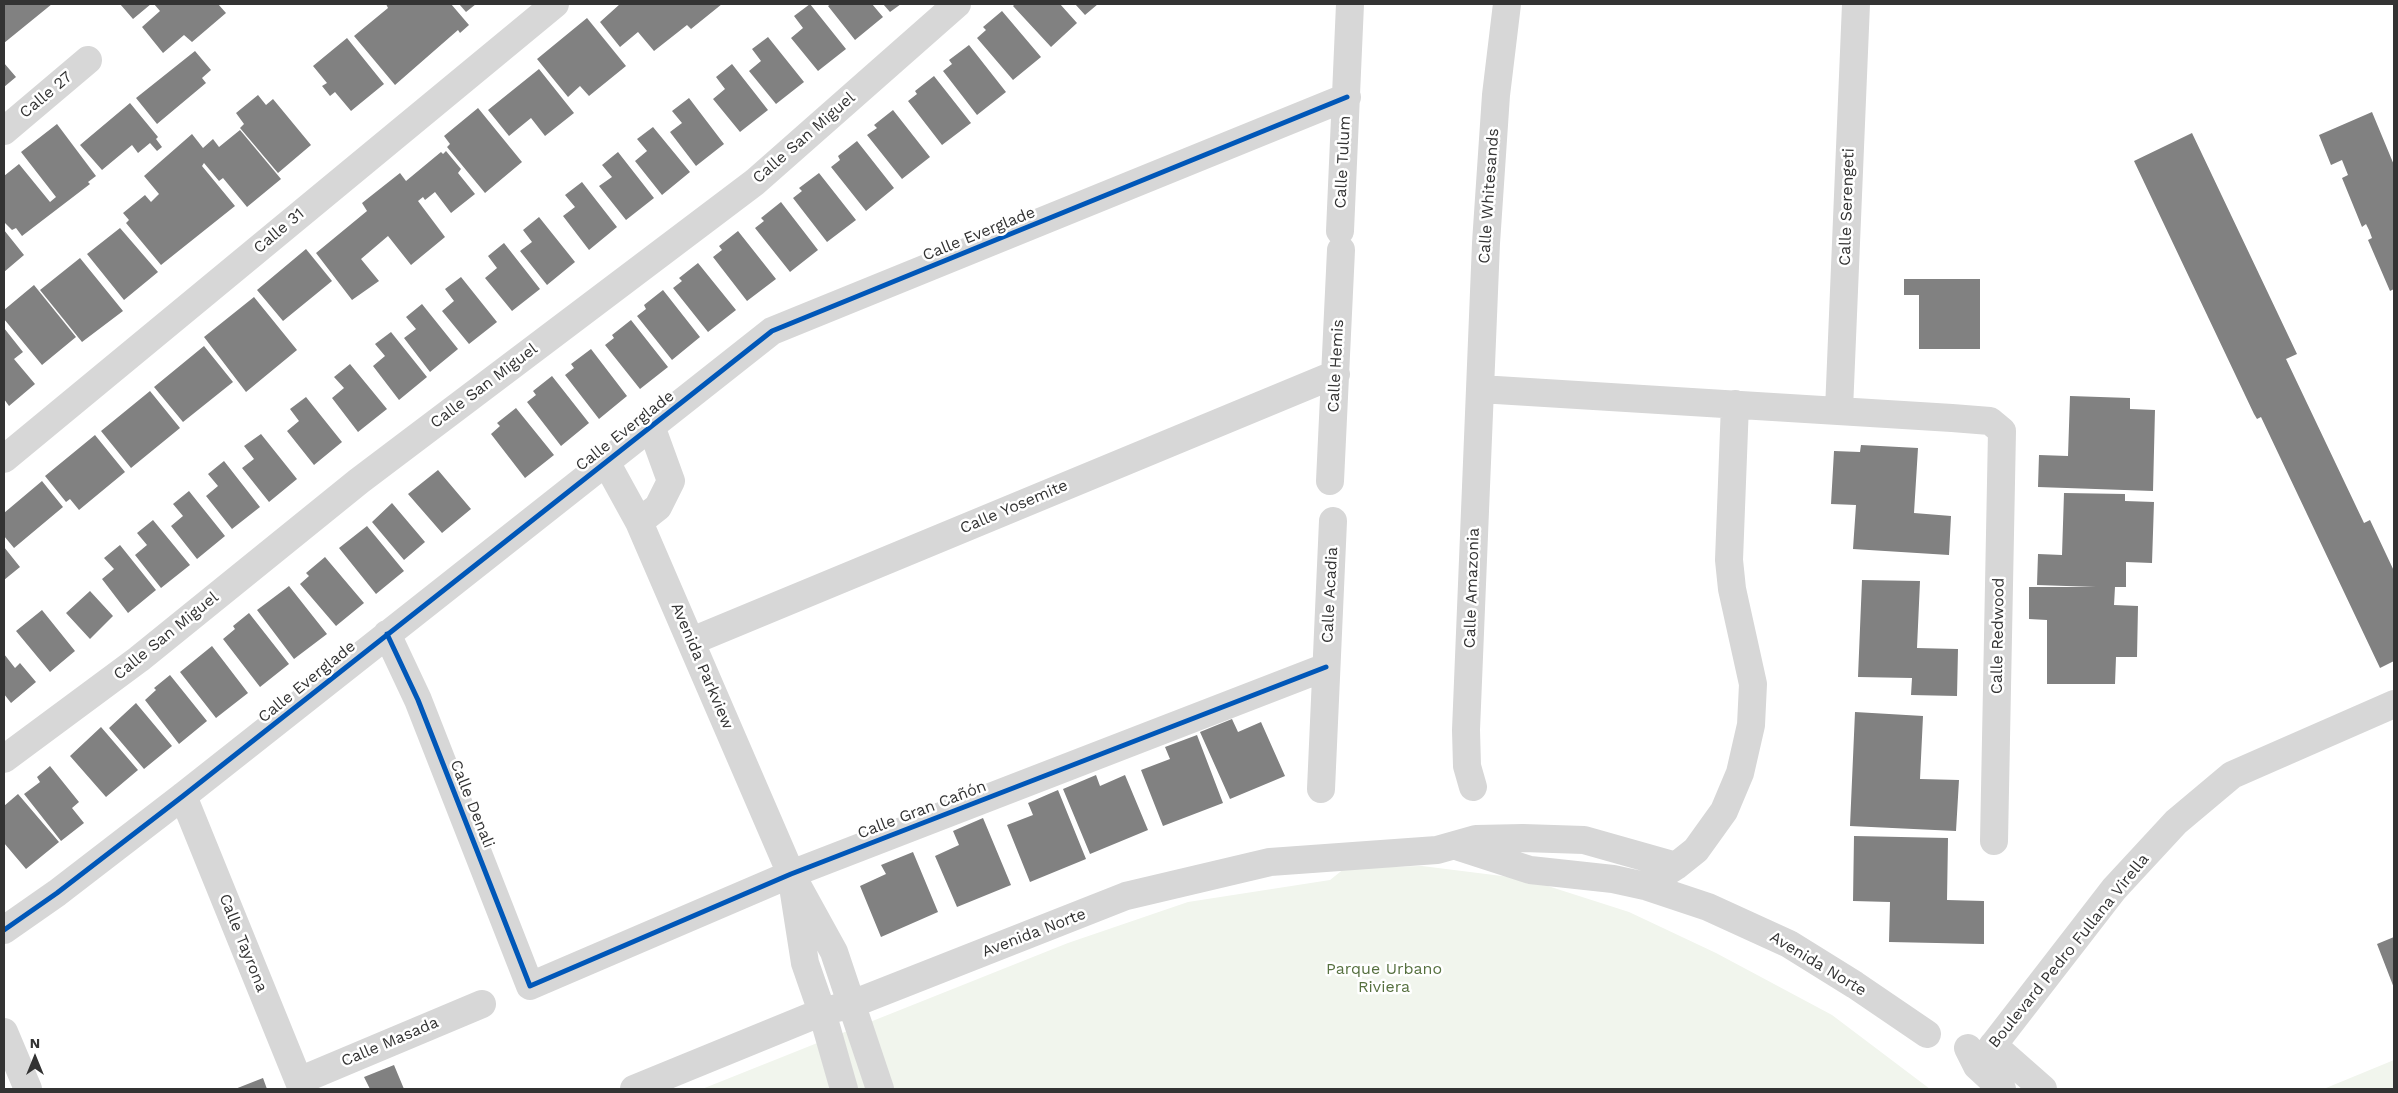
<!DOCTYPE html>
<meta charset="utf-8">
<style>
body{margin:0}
#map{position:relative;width:2398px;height:1093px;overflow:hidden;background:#fff;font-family:"Work Sans",sans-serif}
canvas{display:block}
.frame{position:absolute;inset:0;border:5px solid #333;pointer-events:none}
.north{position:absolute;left:10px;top:1033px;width:50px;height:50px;-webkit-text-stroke:4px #fff;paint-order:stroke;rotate:0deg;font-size:14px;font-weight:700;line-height:20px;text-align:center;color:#333}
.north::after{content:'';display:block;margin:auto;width:18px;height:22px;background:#333;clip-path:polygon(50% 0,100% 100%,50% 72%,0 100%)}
</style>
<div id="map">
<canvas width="2398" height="1093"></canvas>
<div class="frame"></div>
<div class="north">N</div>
</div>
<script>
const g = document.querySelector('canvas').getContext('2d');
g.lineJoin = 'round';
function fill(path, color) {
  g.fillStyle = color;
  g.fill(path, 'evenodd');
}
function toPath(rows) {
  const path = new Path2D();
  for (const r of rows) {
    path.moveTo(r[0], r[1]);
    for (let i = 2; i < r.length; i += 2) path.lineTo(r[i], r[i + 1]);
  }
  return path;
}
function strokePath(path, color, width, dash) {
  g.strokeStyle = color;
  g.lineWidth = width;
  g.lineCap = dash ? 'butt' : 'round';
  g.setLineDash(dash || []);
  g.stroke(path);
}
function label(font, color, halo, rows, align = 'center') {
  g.font = font + ' "Work Sans",sans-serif';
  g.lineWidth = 5;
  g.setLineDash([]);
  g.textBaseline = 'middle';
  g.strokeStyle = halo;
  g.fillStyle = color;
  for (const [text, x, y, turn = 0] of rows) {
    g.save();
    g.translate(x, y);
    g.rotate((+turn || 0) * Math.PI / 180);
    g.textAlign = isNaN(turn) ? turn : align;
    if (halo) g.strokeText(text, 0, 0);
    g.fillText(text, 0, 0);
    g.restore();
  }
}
const green = toPath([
 [1422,866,1526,879,1629,912,1716,953,1832,1015,1930,1089,702,1089,1068,943,1188,902,1330,880,1345,868],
 [2394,1060,2394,1089,2327,1089,2326,1088]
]);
const building = toPath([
 [4,4,52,4,4,43],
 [120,4,151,4,133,19],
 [154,4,218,4,226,13,192,42,184,35,163,53,142,27,160,11],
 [386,4,451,4,469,25,460,33,458,30,395,85,354,36,388,8],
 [459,4,476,4,466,12],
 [620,4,722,4,691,29,687,25,654,51,638,32,620,47,600,22],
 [810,4,846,49,818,71,791,38,803,28,794,16],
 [831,4,872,4,883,17,855,40,828,6],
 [883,4,901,4,890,12],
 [1015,4,1060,4,1077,23,1051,47,1013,6],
 [1075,4,1098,4,1085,15],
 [1002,11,1041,57,1013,80,977,38,986,30,983,27],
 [587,18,626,66,589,96,580,86,568,97,537,59],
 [768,37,804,82,776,104,749,71,761,61,752,49],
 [347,38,384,84,351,111,335,92,330,96,322,86,327,83,313,66],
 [969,45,1006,92,977,115,943,71,952,64,949,60],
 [195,51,211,70,202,78,206,83,157,124,136,98],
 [4,63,16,77,4,87],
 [732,64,768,110,740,132,713,99,725,89,716,77],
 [539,69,574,113,545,136,531,118,509,136,488,110],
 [934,76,971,123,942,145,908,101,917,94,915,91],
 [258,95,266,105,273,99,311,145,278,173,240,128,244,124,236,113],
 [689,98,724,144,696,166,670,132,682,123,672,111],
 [130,103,158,137,156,139,162,147,157,151,150,143,138,153,132,145,102,170,80,145],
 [478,108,522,162,485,193,447,147,450,144,444,136],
 [893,110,930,157,902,179,867,135,877,128,874,125],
 [2372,112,2394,165,2394,289,2390,291,2368,240,2372,238,2369,230,2366,224,2362,227,2342,178,2348,175,2342,160,2331,165,2319,135],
 [57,124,96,176,88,182,90,184,22,236,16,228,12,230,4,222,4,176,19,164,50,202,56,197,21,152],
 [653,127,690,172,662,195,635,161,647,151,637,139],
 [240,130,281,179,247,207,223,178,219,181,204,163,202,166,235,206,161,265,126,223,129,220,123,213,145,195,151,202,159,194,144,176,192,134,203,148,213,139,219,147],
 [2192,133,2297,354,2286,359,2364,523,2370,520,2394,571,2394,661,2380,668,2261,417,2257,419,2254,414,2134,161],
 [857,141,894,188,866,211,831,167,840,160,838,156],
 [446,151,461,169,458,173,475,194,451,213,435,192,425,200,423,197,418,201,445,237,411,265,388,236,361,259,379,281,352,300,316,253,367,211,362,203,400,173,406,181,441,152,443,154],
 [618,152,654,198,626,220,599,186,612,177,602,165],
 [819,173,856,220,827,242,793,198,802,191,799,188],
 [582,182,617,227,589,250,563,216,575,207,565,195],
 [781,202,818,250,790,272,755,228,764,221,761,218],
 [539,217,575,262,547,285,520,251,532,242,523,230],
 [120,228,158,272,124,300,87,254],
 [4,230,24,255,4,272],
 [738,231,776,279,747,301,713,257,722,250,719,246],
 [504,243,540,289,512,311,485,278,497,268,488,256],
 [306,249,332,281,283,321,257,290],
 [80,258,123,311,82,342,40,290],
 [698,263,736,310,708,332,673,288,682,281,679,278],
 [461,277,497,322,469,344,442,311,454,301,445,289],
 [1904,279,1980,279,1980,349,1919,349,1919,295,1904,295],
 [34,285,76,337,42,365,4,319,4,310],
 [663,290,700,337,672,360,637,316,646,309,644,305],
 [254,297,297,350,246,392,204,337],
 [422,304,458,349,430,372,404,338,416,329,406,317],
 [631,320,668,367,640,389,605,345,614,338,612,335],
 [4,328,23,352,14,359,35,384,9,406,4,399],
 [391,332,427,377,399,400,373,366,385,356,375,344],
 [204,346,233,382,183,422,154,387],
 [591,349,627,396,599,419,565,375,574,368,571,364],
 [350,364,387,409,358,432,332,398,344,388,334,377],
 [552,376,589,423,561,446,527,402,536,395,533,391],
 [150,391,180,428,131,468,101,431],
 [2070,396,2130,398,2130,409,2155,410,2153,491,2038,487,2039,455,2068,456],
 [306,397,342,442,314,465,287,431,299,421,290,409],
 [516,408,554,455,525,478,491,434,500,426,497,423],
 [261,434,297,479,269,502,242,468,254,459,244,446],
 [95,435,125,472,79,510,70,499,66,502,45,476],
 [1861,445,1918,448,1914,513,1951,516,1949,555,1853,549,1856,505,1831,504,1834,451,1860,452],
 [224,461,260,507,232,529,206,496,218,486,208,474],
 [438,470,471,509,442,533,408,494],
 [42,481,63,507,14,548,4,536,4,513],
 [189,491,225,536,197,559,171,526,183,516,173,504],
 [2064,493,2125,494,2125,501,2154,502,2152,563,2126,562,2126,587,2115,587,2114,605,2138,606,2137,657,2116,657,2115,684,2047,684,2047,620,2029,619,2029,587,2096,587,2037,585,2038,554,2062,555],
 [392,503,425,542,404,560,372,522],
 [153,520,190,565,161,588,135,555,147,545,137,533],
 [367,526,404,571,376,594,339,548],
 [120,545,156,590,128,613,102,579,114,569,104,558],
 [4,547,20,567,4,580],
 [325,557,364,603,336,626,300,584,309,576,306,573],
 [1862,580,1920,581,1917,648,1958,649,1957,696,1911,695,1912,678,1858,677],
 [289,586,327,634,294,659,257,610],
 [90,591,113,616,90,639,66,613],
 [42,610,75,651,50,672,16,631],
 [249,613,289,664,260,687,223,639,235,629,233,626],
 [212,646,248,693,216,718,180,672],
 [4,654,15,668,20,663,36,682,11,703,4,694],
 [170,675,207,721,179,744,145,700,156,690,154,688],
 [136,703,172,746,144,769,109,728],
 [1855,712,1923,716,1920,779,1959,780,1956,831,1850,826],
 [1232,719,1238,732,1261,722,1285,776,1230,799,1200,732],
 [101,727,138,770,106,797,70,756],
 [1197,735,1223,803,1163,826,1141,770,1170,759,1165,747],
 [50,766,79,802,72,808,84,823,61,841,24,794,40,782,37,777],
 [1096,775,1100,786,1125,775,1148,830,1090,854,1063,789],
 [1058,790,1086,859,1030,882,1007,825,1033,815,1028,803],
 [18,794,59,842,26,869,4,843,4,806],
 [983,818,1011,885,957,907,935,856,959,845,953,831],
 [1854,836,1948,838,1947,900,1984,901,1984,944,1889,942,1890,902,1853,901],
 [913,852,938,912,881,937,860,886,886,874,881,865],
 [2394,937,2394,988,2377,944],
 [394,1065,404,1089,370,1089,364,1077],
 [263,1078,267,1089,235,1089]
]);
const minor = toPath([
 [4,131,88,60],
 [1340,231,1350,4],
 [1480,389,1952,418,1990,421,2002,431,1994,841],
 [1839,410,1856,4],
 [4,459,555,4],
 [606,462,639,522,791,874,834,952,880,1089],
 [1330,481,1341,250],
 [639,522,658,507,671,481,651,426],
 [387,634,418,700,530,986,791,874,1326,667],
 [692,641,1336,374],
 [4,759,139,659,359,481,755,182,957,4],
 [1473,787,1467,766,1466,730,1486,243,1496,95,1507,4],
 [1321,789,1333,521],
 [183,796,302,1089],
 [1459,847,1530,870,1613,879,1645,886,1708,907,1789,944,1855,985,1927,1034],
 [1645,886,1676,866,1696,850,1724,811,1740,773,1751,725,1753,684,1732,589,1729,560,1735,404],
 [794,893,805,963,822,1012,844,1089],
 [4,930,57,893,183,796,772,331,1347,97],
 [4,1032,28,1089],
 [1993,1045,2043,1089],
 [1968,1048,1977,1066,2002,1089],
 [1977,1066,2114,889,2176,822,2232,775,2394,704],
 [299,1081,482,1004],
 [634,1089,822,1012,852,1004,1126,896,1270,862,1437,850,1476,839,1523,838,1584,840,1676,866]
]);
const cycleway = toPath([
 [387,634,418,700,530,986,791,874,1326,667],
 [4,930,57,893,183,796,772,331,1347,97]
]);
const streetNames = [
 ["Calle 27",46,95,-40],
 ["Calle San Miguel",804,138,-41],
 ["Calle Tulum",1343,162,-87],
 ["Calle Whitesands",1489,196,-86],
 ["Calle Serengeti",1847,207,-88],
 ["Calle 31",279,231,-40],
 ["Calle Everglade",979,234,-22],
 ["Calle Hemis",1336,366,-87],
 ["Calle San Miguel",484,386,-37],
 ["Calle Everglade",625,431,-38],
 ["Calle Yosemite",1014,507,-23],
 ["Calle Amazonia",1472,588,-88],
 ["Calle Acadia",1330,595,-87],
 ["Calle San Miguel",166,636,-39],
 ["Calle Redwood",1998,636,-89],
 ["Avenida Parkview",702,666,67],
 ["Calle Everglade",307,682,-39],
 ["Calle Denali",472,804,68],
 ["Calle Gran Cañón",922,810,-21],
 ["Avenida Norte",1034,933,-21],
 ["Calle Tayrona",243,943,68],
 ["Boulevard Pedro Fullana Virella",2069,951,-51],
 ["Avenida Norte",1818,964,31],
 ["Calle Masada",390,1042,-23]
];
const parkNames = [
 ["Parque Urbano",1384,969],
 ["Riviera",1384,987]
];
fill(green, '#f1f5ed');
fill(building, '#818181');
strokePath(minor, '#d7d7d7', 28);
strokePath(cycleway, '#0057b8', 5);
label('16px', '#333', '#fff', streetNames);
label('16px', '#56703f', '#fff', parkNames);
</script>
